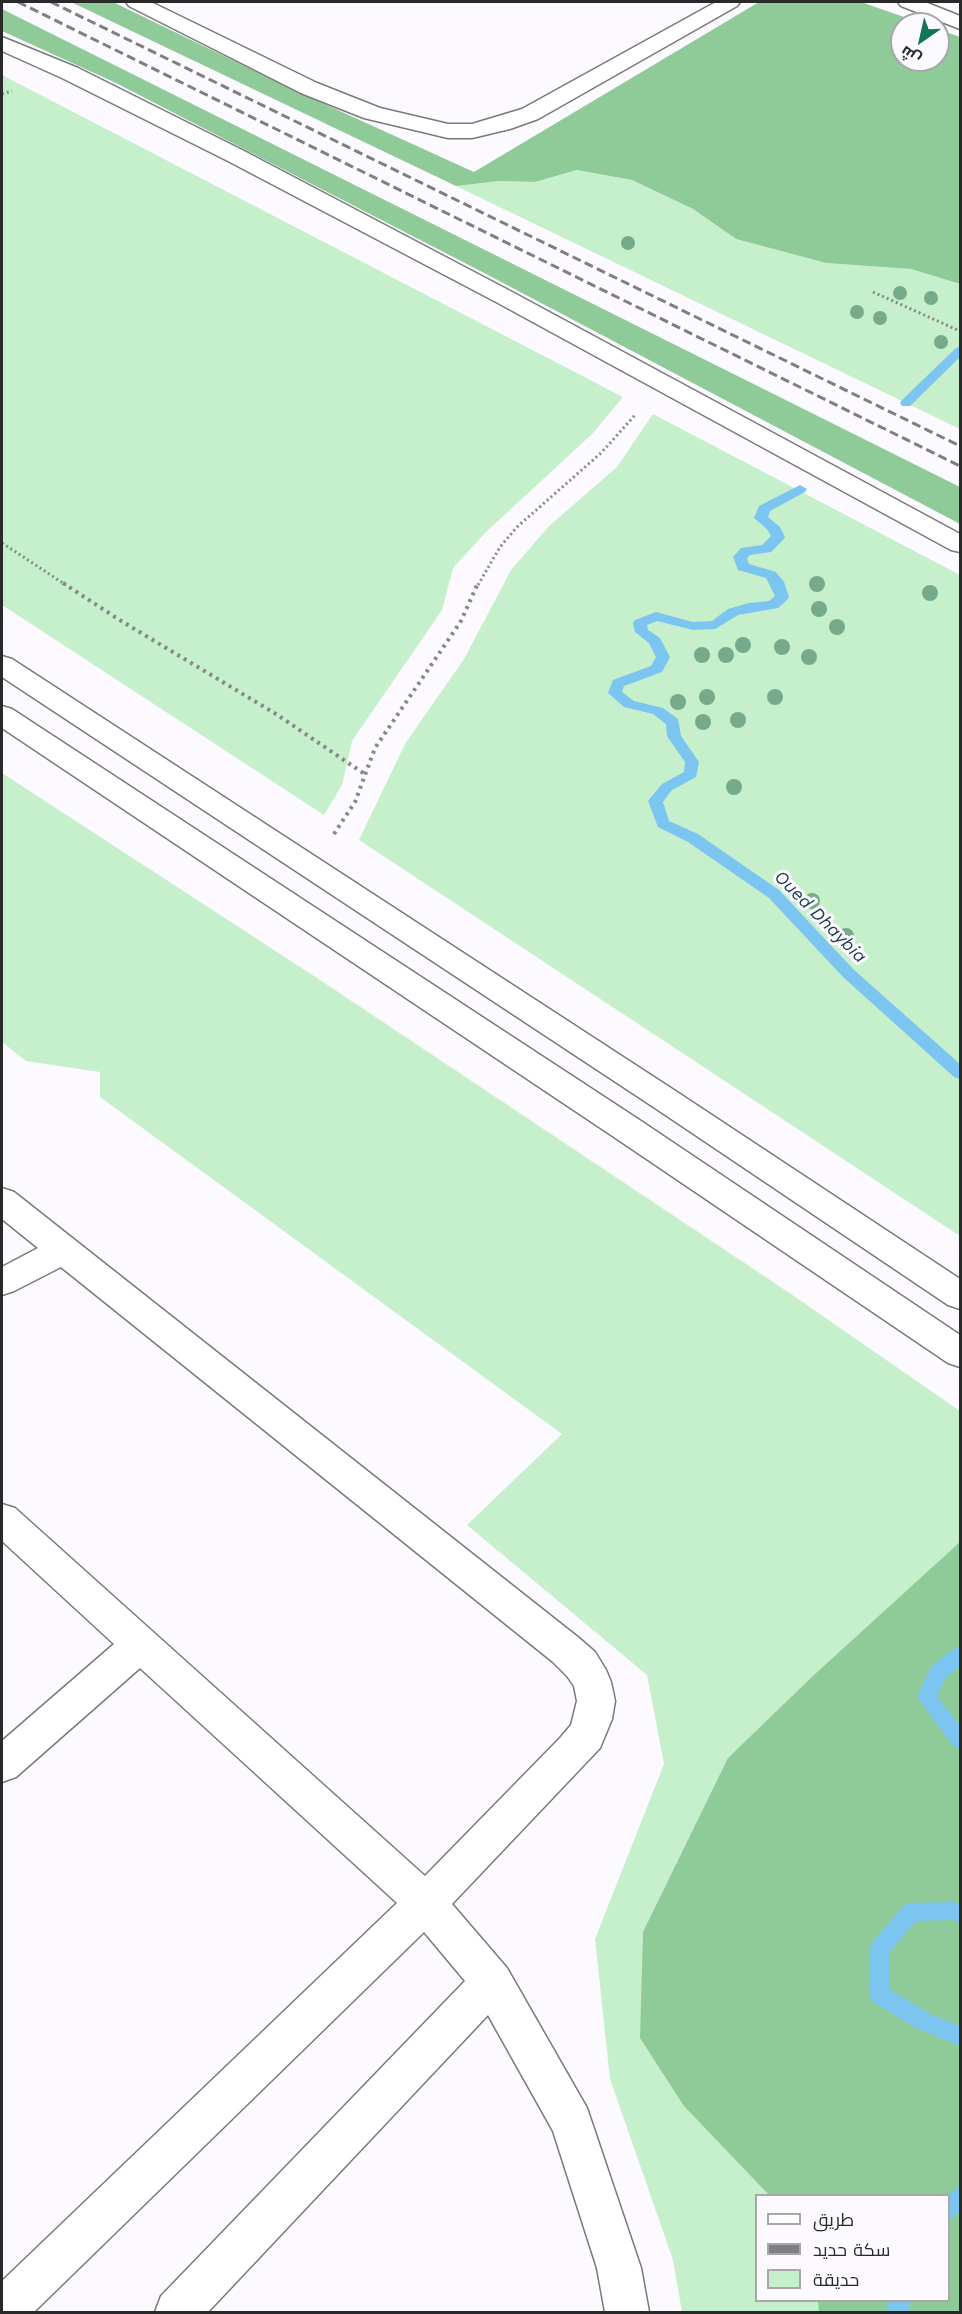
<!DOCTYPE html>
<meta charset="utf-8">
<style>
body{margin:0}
#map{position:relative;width:962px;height:2314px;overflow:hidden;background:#fcfafe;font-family:"Work Sans",Cairo,sans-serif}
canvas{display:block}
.frame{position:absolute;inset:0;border:3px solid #29292a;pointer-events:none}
.legend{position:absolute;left:755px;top:2194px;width:195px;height:108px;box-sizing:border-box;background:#fcfafe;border:2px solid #a8a6a9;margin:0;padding:8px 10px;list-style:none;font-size:18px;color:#29292a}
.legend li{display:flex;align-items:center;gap:12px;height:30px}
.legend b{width:30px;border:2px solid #a8a6a9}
.north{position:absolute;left:890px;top:12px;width:60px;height:60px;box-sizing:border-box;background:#fcfafe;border:2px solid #a8a6a9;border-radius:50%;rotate:214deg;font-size:16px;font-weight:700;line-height:24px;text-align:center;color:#29292a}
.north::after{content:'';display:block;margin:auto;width:21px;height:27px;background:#107852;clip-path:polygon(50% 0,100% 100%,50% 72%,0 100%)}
</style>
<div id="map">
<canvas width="962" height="2314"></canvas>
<div class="frame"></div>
<ul class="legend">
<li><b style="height:8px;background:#fff"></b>طريق</li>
<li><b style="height:8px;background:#7f7e80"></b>سكة حديد</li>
<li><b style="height:16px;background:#c5f0cb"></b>حديقة</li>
</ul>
<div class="north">ش</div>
</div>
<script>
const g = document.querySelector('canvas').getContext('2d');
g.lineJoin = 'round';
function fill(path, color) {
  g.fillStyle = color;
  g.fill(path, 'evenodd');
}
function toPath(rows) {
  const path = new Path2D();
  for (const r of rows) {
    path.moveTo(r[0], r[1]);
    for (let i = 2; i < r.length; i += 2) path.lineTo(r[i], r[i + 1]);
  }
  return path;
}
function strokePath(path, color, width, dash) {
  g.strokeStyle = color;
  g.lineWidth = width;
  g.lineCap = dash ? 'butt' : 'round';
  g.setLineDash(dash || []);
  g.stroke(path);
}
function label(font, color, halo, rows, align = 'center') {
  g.font = font + ' "Work Sans",sans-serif';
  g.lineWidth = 6;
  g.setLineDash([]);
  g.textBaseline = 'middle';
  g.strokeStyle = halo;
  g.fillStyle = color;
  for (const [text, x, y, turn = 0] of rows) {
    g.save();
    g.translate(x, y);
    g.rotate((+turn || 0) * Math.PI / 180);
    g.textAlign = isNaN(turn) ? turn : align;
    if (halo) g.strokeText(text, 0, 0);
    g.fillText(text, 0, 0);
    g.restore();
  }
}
const green = toPath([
 [2,75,623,397,592,434,486,532,453,568,442,610,352,741,342,785,324,815,2,605],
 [577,170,632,180,693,209,736,239,826,263,911,269,960,284,960,429,456,186,500,181,535,182],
 [653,414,960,575,960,1236,359,840,405,744,464,659,511,570,549,526,617,467],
 [2,773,317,978,791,1294,960,1411,960,2312,682,2312,673,2260,610,2079,595,1939,664,1764,647,1675,467,1525,562,1434,100,1097,100,1072,26,1061,2,1042],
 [756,2196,948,2196,948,2300,756,2300]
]);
const forest = toPath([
 [71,2,113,2,298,92,474,172,759,2,861,2,924,24,902,24,902,60,938,60,938,29,960,37,960,284,911,269,826,263,736,239,693,209,632,180,577,170,535,182,500,181,456,186],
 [2,9,960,487,960,524,488,275,116,83,2,31],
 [960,1542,960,2312,819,2312,818,2301,948,2300,948,2196,769,2195,684,2106,640,2038,643,1932,728,1758,814,1675]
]);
const stream = toPath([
 [960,347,960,357,910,406,902,406,900,403,902,400,956,348,960,347],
 [800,485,807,489,805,492,770,511,768,517,780,527,785,537,783,540,771,552,750,555,747,558,749,564,776,572,784,582,789,597,787,600,778,608,738,615,715,629,693,630,657,621,647,625,648,630,660,638,670,657,662,672,624,686,622,692,634,701,663,708,678,719,681,736,699,762,696,777,672,790,663,802,669,821,698,834,779,890,853,969,960,1064,960,1079,954,1077,843,977,769,898,688,842,658,827,648,801,662,784,684,772,685,762,667,736,666,724,653,714,624,707,608,693,613,680,651,666,656,657,649,643,635,632,633,623,635,620,656,612,693,622,712,621,728,609,749,603,769,601,775,596,766,578,738,570,733,557,741,548,762,545,771,536,767,529,754,518,759,506,800,485],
 [960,1647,960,1666,945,1679,937,1696,960,1726,960,1749,953,1746,917,1697,931,1667,953,1649,960,1647],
 [953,1902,960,1904,960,1923,952,1920,916,1921,889,1953,889,1989,930,2014,960,2026,960,2046,916,2028,872,2001,869,1994,869,1950,872,1943,904,1905,911,1903,953,1902],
 [960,2186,960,2212,948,2220,948,2196,946,2196,960,2186],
 [889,2300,911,2300,908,2312,886,2312,889,2300]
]);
const pathFar1 = toPath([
 [2,94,12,91],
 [873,292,960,331],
 [2,543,66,585],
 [478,585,500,547,517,527,601,453,636,414]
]);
const path = toPath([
 [63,583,118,619,276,714,366,775],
 [334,834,355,802,375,748,461,621,478,583]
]);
const street = toPath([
 [2,37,78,68,244,151,514,293,960,534,960,552,951,550,498,303,228,161,62,78,2,51,2,37],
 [2,1188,14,1192,579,1638,595,1652,606,1670,611,1682,615,1701,612,1719,600,1748,452,1904,507,1968,587,2108,641,2268,649,2312,605,2312,597,2268,553,2131,488,2015,208,2312,155,2312,161,2296,465,1981,424,1932,34,2312,2,2312,2,2281,397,1903,140,1668,16,1777,2,1782,2,1741,114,1644,2,1541,2,1504,15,1508,425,1876,560,1738,571,1725,577,1701,574,1686,567,1676,553,1662,61,1267,14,1291,2,1295,2,1267,38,1248,2,1219,2,1188]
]);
const secondary = toPath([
 [126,2,151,2,317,83,380,108,448,124,472,124,522,109,716,2,740,2,737,6,538,119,510,129,472,138,448,138,364,118,301,93,129,6,126,2],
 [898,2,925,2,960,16,960,29,901,6,898,2],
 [2,656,12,659,677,1092,960,1279,960,1309,948,1305,655,1108,2,677,2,656],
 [2,706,12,709,638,1119,960,1335,960,1367,948,1363,614,1137,2,728,2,706]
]);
const rail = toPath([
 [18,2,960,466],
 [51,2,960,446]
]);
const trees = [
 [628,243,7],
 [900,293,7],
 [931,298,7],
 [857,312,7],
 [880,318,7],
 [941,342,7],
 [817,584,8],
 [930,593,8],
 [819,609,8],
 [837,627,8],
 [743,645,8],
 [782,647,8],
 [702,655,8],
 [726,655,8],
 [809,657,8],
 [707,697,8],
 [775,697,8],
 [678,702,8],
 [738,720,8],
 [703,722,8],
 [734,787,8],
 [812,901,8],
 [846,936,8]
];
const waterNames = [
 ["Oued Dhaybia",820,917,45]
];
fill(green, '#c5f0cb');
fill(forest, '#8ecb99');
fill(stream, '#7cc5f0');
strokePath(street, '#7a787b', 3);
strokePath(secondary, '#7a787b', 3);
strokePath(pathFar1, '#88878a', 3, [2, 3]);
strokePath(path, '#88878a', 4, [3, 4.5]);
fill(street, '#fff');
fill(secondary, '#fff');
strokePath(rail, '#7f7e80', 3, [9, 4.5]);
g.fillStyle = '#76aa8b';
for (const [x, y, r] of trees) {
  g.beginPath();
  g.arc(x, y, r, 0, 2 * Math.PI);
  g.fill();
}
label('italic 18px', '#1b3b4e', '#fcfafe', waterNames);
</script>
